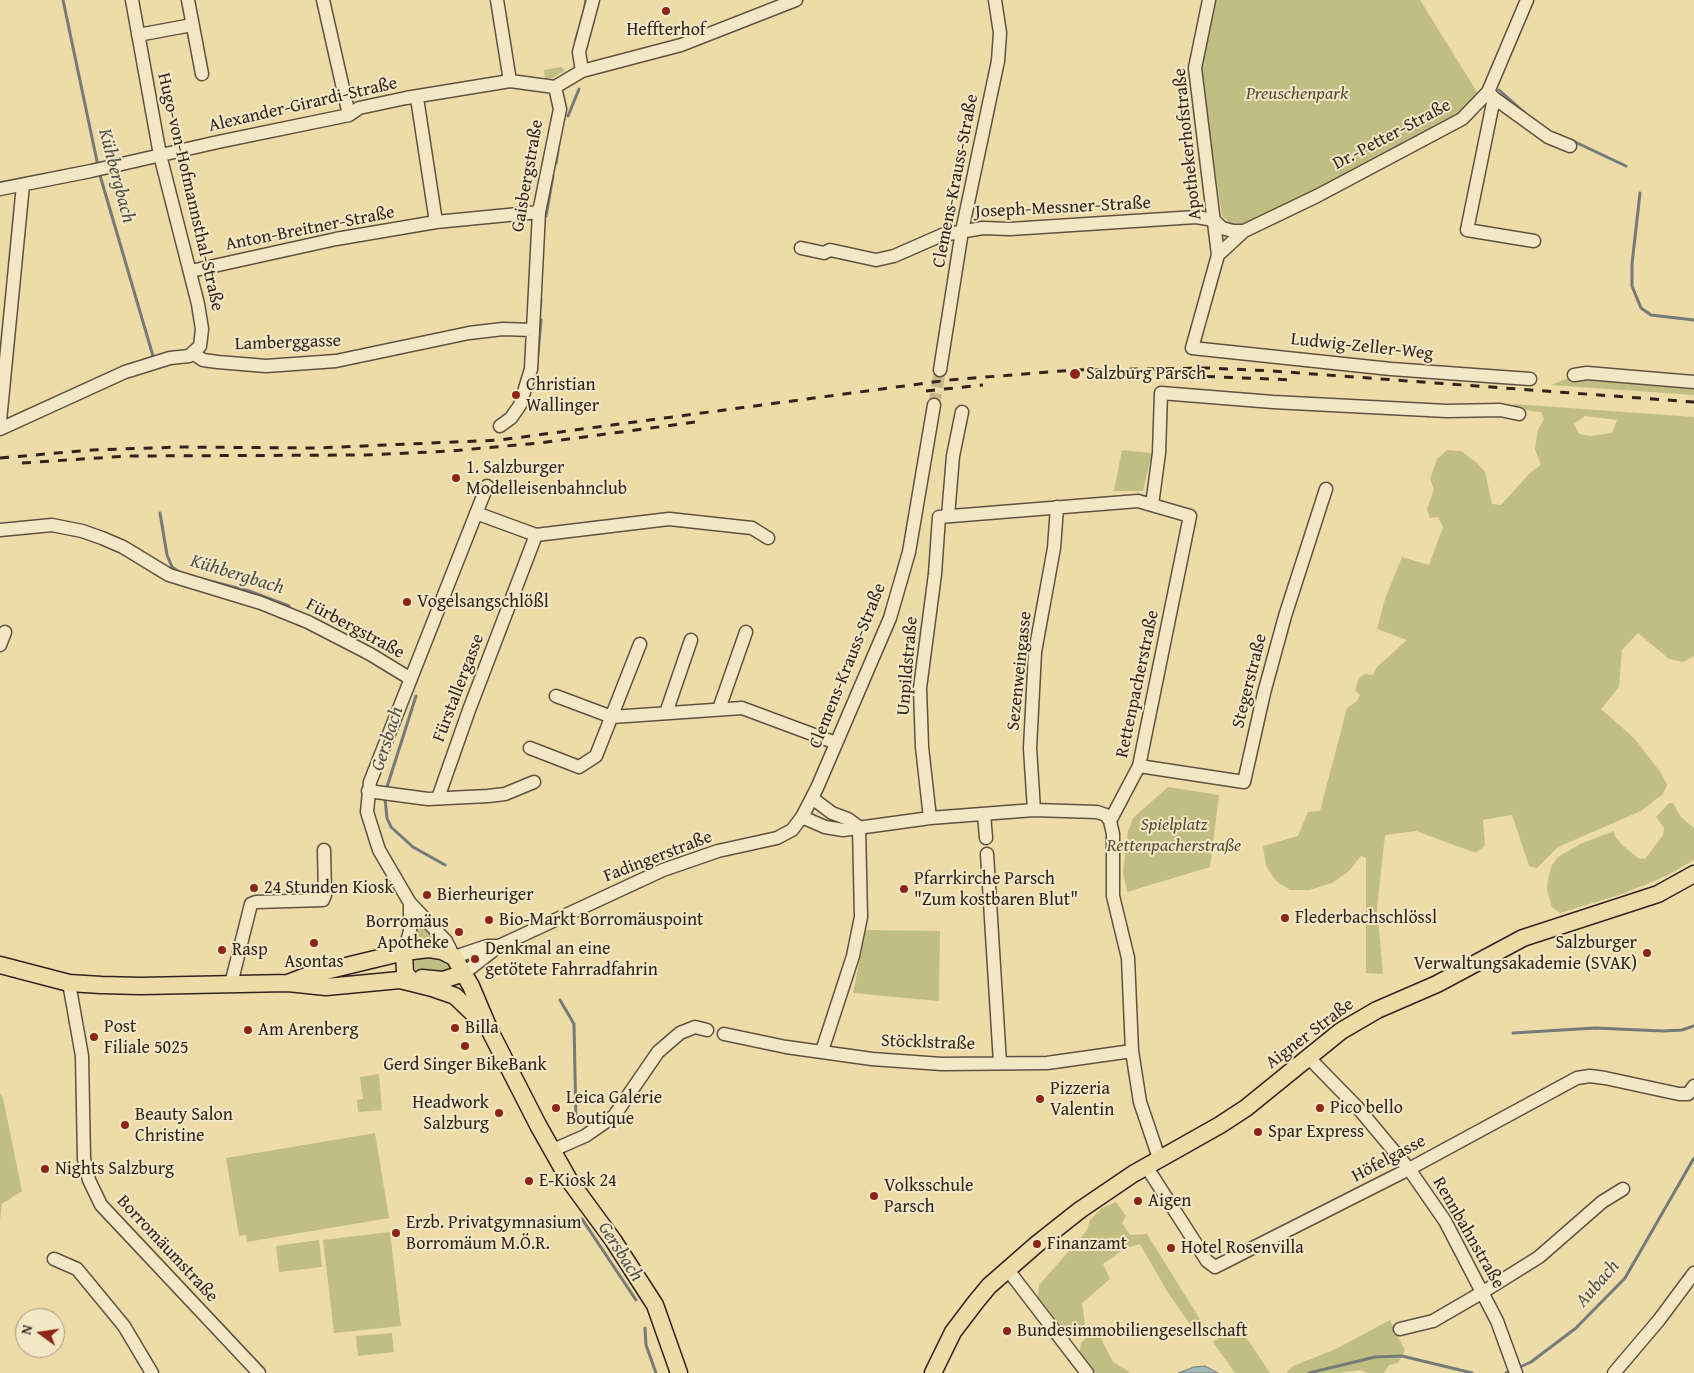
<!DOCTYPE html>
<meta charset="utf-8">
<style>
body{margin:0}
#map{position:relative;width:1694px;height:1373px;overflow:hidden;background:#eddba8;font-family:"Gentium Book Plus",serif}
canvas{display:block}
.north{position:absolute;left:15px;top:1308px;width:50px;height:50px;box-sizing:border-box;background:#f3e8c6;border:1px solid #a69982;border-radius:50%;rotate:284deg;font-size:14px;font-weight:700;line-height:20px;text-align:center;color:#32231d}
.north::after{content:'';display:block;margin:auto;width:18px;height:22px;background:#8f2418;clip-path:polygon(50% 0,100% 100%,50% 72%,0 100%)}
</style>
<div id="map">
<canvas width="1694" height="1373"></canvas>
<div class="north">N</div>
</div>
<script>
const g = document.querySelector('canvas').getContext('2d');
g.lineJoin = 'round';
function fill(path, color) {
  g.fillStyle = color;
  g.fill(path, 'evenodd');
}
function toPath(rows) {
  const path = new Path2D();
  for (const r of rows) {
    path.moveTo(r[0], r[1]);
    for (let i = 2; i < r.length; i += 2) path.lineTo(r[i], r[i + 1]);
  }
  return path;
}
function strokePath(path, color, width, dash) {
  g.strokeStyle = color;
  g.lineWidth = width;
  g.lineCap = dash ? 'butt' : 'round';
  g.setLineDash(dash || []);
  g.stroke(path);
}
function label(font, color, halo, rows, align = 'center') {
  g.font = font + ' "Gentium Book Plus",serif';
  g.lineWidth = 4;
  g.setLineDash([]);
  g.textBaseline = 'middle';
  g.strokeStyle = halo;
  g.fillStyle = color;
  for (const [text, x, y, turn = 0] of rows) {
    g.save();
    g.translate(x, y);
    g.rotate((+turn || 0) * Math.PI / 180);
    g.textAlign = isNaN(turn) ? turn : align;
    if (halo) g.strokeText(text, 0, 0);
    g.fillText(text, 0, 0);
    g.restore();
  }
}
const green = toPath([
 [1205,0,1420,0,1485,105,1345,175,1249,227,1234,227,1222,216,1200,73],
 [561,67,565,70,553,78,545,79,544,70],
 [1583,377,1694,387,1694,395,1551,385,1566,379],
 [1514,404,1694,417,1694,656,1683,662,1669,659,1638,633,1622,650,1619,687,1601,709,1634,738,1661,773,1667,785,1663,794,1641,811,1558,847,1537,868,1529,866,1512,815,1483,820,1485,845,1476,853,1416,831,1385,835,1377,908,1383,974,1366,973,1366,858,1361,856,1349,871,1332,883,1309,890,1290,890,1276,881,1266,866,1263,846,1298,836,1308,812,1320,811,1347,708,1356,702,1360,695,1355,690,1359,678,1365,674,1373,675,1377,667,1407,640,1377,629,1385,599,1402,557,1429,565,1443,527,1438,517,1430,518,1427,510,1434,489,1430,479,1437,459,1447,450,1461,451,1477,463,1485,472,1492,504,1501,505,1530,473,1541,465,1535,449,1538,430,1544,419,1541,412,1515,409,1510,407],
 [1585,416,1617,420,1612,433,1591,436,1579,434,1574,424],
 [1122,450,1152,453,1143,491,1114,491],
 [1168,787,1219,795,1210,867,1127,892,1123,872,1128,831,1133,818],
 [1669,803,1673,803,1680,816,1694,828,1694,860,1666,876,1622,894,1560,913,1552,907,1547,890,1548,878,1552,865,1558,857,1580,844,1614,831,1615,836,1622,845,1638,858,1645,859,1663,835,1664,828,1656,817],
 [421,921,438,942,412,944,416,924],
 [866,930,940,931,939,1001,853,993],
 [435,954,451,965,448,974,419,974,415,969,414,959,418,955],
 [379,1074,382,1110,358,1112,357,1100,363,1099,360,1077],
 [0,1094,3,1098,22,1191,2,1204,0,1220],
 [375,1133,389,1218,247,1242,246,1235,239,1236,226,1158],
 [1116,1202,1126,1216,1122,1223,1130,1235,1147,1234,1206,1329,1198,1336,1167,1291,1140,1244,1124,1249,1103,1264,1110,1279,1082,1303,1085,1324,1076,1338,1066,1333,1038,1297,1039,1285,1077,1242,1087,1230,1090,1220,1102,1208],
 [390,1232,401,1326,334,1333,323,1240],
 [319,1240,322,1267,279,1272,276,1246],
 [1390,1320,1405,1350,1398,1363,1389,1365,1384,1373,1367,1373,1361,1370,1338,1373,1286,1373,1293,1366,1336,1349],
 [1238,1325,1270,1373,1235,1373,1230,1366,1213,1342],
 [392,1333,394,1352,358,1356,356,1336],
 [1098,1333,1113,1362,1131,1373,1096,1373,1079,1355,1081,1343,1089,1335]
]);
const water = toPath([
 [1205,1366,1218,1373,1178,1373,1194,1367,1205,1366]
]);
const stream = toPath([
 [63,0,98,166],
 [584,12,586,0],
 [576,39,579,30],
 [1499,90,1525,113],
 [568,116,579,89],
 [1573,141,1626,166],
 [556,163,558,150],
 [99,172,153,356],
 [1640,193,1632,264,1632,286,1641,308,1651,315,1694,320],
 [546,216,553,176],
 [540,308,541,300],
 [537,364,541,320],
 [160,513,167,555,172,567,179,572],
 [202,579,249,591,289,606],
 [386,790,416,696],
 [385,799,387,818,391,827,413,847,445,865],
 [560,1000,574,1024,576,1123],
 [1513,1033,1595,1028,1663,1031,1682,1030,1694,1026],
 [582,1219,636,1300],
 [645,1328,646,1345,656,1373],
 [1518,1368,1531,1362,1576,1328,1625,1278,1694,1158],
 [1309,1373,1375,1357,1402,1356,1472,1373],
 [1506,1373,1512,1370]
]);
const minorTunnel = toPath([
 [934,405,940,370]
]);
const minor = toPath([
 [188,0,202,74],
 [323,0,349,115],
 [497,0,510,81],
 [1209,0,1195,68,1218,255],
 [1527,0,1488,92,1462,119,1317,196,1244,231,1218,255,1192,348,1391,369,1530,379],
 [138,35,192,25],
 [582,71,579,52,593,0],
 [555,87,582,71,681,45,796,0],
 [1488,92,1494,98,1467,230,1534,241],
 [417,98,436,222],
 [1494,98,1548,137,1570,146],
 [0,189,91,171,218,142,349,115,359,108,406,98,510,81,555,87],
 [1214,220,1222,228,1233,231,1244,231],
 [801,248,824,253,830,250,876,260,894,256,942,235,983,228,1010,229,1196,217,1214,220],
 [191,271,336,239,436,222,539,212],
 [194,354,203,360,218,362,266,366,336,361,469,333,503,329,532,330],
 [940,370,962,231,998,61,1000,33,995,0],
 [1574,375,1587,373,1694,382],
 [0,421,23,185],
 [500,426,511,418,520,405,531,369,539,212,560,109,555,87],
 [0,429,125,372,170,358,189,356,200,346,202,329,198,304,160,155,132,0],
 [487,486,370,782,367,812,379,850,410,903,446,941,454,957,487,946,499,946],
 [1152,505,1159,453,1161,393,1273,402,1447,411,1500,410,1519,414],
 [476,513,536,535,669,519,752,528,768,538],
 [948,516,953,456,962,412],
 [0,530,52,525,82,531,102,538,123,547,169,575,261,603,308,622,370,654,411,679],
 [0,645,5,632],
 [556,696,612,717,742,708,836,743],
 [719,709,746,632],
 [666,713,691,640],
 [530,748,579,767,596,756,640,644],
 [1139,766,1244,782,1264,693,1285,616,1326,489],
 [368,791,428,799,488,796,505,794,534,782],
 [438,798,469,710,536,535],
 [812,798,832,813,848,819,859,827],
 [1034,810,1030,748,1035,652,1054,548,1057,507],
 [984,814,986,838],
 [802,817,825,827,843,830,930,818,1034,810,1097,812,1106,815,1110,821],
 [930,818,922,747,920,688,935,574,939,517,1138,501,1190,516,1139,766,1110,821,1113,834,1113,896,1128,958,1132,1051,1140,1102,1159,1158],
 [987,854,1000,1063],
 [404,952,410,931,410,903],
 [464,973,499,946,663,870,718,851,777,838,792,830,802,817,817,788,890,618,909,552,934,405],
 [69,983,82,1056,84,1159,89,1180,101,1205,259,1373],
 [231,984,251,904,256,902,323,900,325,895,324,850],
 [724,1034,786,1047,872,1059,942,1064,1047,1063,1132,1051],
 [822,1051,853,956,861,917,859,827],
 [1308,1057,1358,1108,1409,1169,1445,1221,1497,1321,1516,1373],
 [553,1150,585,1136,614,1116,658,1052,680,1033,695,1027,707,1030],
 [1146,1166,1207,1261,1215,1267,1409,1169,1577,1078,1590,1076,1605,1078,1679,1094,1688,1094,1694,1086],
 [54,1259,77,1269,124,1326,152,1373],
 [1008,1270,1087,1373],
 [1400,1329,1433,1321,1483,1292,1539,1257,1602,1202,1623,1189],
 [1614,1373,1659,1320,1694,1273]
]);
const major = toPath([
 [404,952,405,973,414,983],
 [0,965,69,983,101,985,141,986,288,983,326,987,400,980,432,988,455,996,485,1025],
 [422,978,443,980,464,973],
 [288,983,309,975,404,952,429,949,442,951,454,957,471,986,490,1031,538,1125,569,1180,613,1240,655,1305,679,1373],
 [933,1373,953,1332,975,1303,989,1286,1037,1244,1080,1210,1133,1174,1220,1125,1246,1108,1341,1031,1377,1010,1437,984,1523,938,1658,894,1694,874]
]);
const rail = toPath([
 [1170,375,1295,380],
 [926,391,983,385],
 [0,458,92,450,180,447,317,448,500,440,949,380,1074,370,1209,368,1273,371,1694,402],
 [22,463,128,456,365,455,451,451,539,443,703,421]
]);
const markers = [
 [666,11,5,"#8f2418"],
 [1075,374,6,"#8f2418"],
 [516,395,5,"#8f2418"],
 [456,478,5,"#8f2418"],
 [407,602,5,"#8f2418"],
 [254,888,5,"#8f2418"],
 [904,889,5,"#8f2418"],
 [427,895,5,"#8f2418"],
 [1285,918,5,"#8f2418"],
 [489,920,5,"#8f2418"],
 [459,932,5,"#8f2418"],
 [314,943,5,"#8f2418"],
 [222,950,5,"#8f2418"],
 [1647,953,5,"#8f2418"],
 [475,959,5,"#8f2418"],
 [455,1028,5,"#8f2418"],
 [248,1030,5,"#8f2418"],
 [94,1037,5,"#8f2418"],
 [465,1046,5,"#8f2418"],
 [1040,1099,5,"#8f2418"],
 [556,1108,5,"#8f2418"],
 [1320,1108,5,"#8f2418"],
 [499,1113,5,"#8f2418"],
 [125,1125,5,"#8f2418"],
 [1258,1132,5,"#8f2418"],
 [45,1169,5,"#8f2418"],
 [529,1181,5,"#8f2418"],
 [874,1196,5,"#8f2418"],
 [1138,1201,5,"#8f2418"],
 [396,1233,5,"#8f2418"],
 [1037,1244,5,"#8f2418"],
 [1171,1248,5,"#8f2418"],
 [1007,1331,5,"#8f2418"]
];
const poiNames = [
 ["Heffterhof",666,30,"center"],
 ["Salzburg Parsch",1086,374],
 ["Christian",526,385],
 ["Wallinger",526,406],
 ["1. Salzburger",466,468],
 ["Modelleisenbahnclub",466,489],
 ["Vogelsangschlößl",417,602],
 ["Pfarrkirche Parsch",914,879],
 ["\"Zum kostbaren Blut\"",914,900],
 ["24 Stunden Kiosk",264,888],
 ["Bierheuriger",437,895],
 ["Flederbachschlössl",1295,918],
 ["Bio-Markt Borromäuspoint",499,920],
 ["Borromäus",449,922,"right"],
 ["Apotheke",449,943,"right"],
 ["Salzburger",1637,943,"right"],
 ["Verwaltungsakademie (SVAK)",1637,964,"right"],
 ["Denkmal an eine",485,949],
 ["getötete Fahrradfahrin",485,970],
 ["Rasp",232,950],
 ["Asontas",314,962,"center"],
 ["Post",104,1027],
 ["Filiale 5025",104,1048],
 ["Billa",465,1028],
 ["Am Arenberg",258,1030],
 ["Gerd Singer BikeBank",465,1065,"center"],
 ["Pizzeria",1050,1089],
 ["Valentin",1050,1110],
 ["Leica Galerie",566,1098],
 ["Boutique",566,1119],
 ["Headwork",489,1103,"right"],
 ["Salzburg",489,1124,"right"],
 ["Pico bello",1330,1108],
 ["Beauty Salon",135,1115],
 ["Christine",135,1136],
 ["Spar Express",1268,1132],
 ["Nights Salzburg",55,1169],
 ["E-Kiosk 24",539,1181],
 ["Volksschule",884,1186],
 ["Parsch",884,1207],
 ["Aigen",1148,1201],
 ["Erzb. Privatgymnasium",406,1223],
 ["Borromäum M.Ö.R.",406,1244],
 ["Finanzamt",1047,1244],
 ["Hotel Rosenvilla",1181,1248],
 ["Bundesimmobiliengesellschaft",1017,1331]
];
const parkNames = [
 ["Preuschenpark",1297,94],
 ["Spielplatz",1174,825],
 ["Rettenpacherstraße",1174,846]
];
const streetNames = [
 ["Alexander-Girardi-Straße",303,105,-13],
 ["Dr.-Petter-Straße",1392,135,-28],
 ["Apothekerhofstraße",1188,144,-96],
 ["Gaisbergstraße",528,176,-80],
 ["Clemens-Krauss-Straße",956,181,-79],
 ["Hugo-von-Hofmannsthal-Straße",190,192,77],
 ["Joseph-Messner-Straße",1063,208,-3],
 ["Anton-Breitner-Straße",310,229,-11],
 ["Lamberggasse",288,343,-2],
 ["Ludwig-Zeller-Weg",1362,347,6],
 ["Fürbergstraße",355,629,28],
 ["Clemens-Krauss-Straße",848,666,-68],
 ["Unpildstraße",908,666,-85],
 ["Sezenweingasse",1020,671,-84],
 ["Stegerstraße",1250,681,-76],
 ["Rettenpacherstraße",1138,684,-78],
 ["Fürstallergasse",459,688,-69],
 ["Fadingerstraße",658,857,-21],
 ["Aigner Straße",1310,1034,-37],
 ["Stöcklstraße",928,1043,2],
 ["Höfelgasse",1389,1159,-28],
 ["Rennbahnstraße",1468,1233,60],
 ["Borromäumstraße",167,1249,47]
];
const waterNames = [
 ["Kühbergbach",116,176,75],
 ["Kühbergbach",237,575,17],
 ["Gersbach",388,739,-72],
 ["Gersbach",620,1252,57],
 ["Aubach",1598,1284,-49]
];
fill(green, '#c0be82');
fill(water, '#9eb8b4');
strokePath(water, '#737c78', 1);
strokePath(stream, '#737c78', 3);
strokePath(minorTunnel, '#c8b68c', 12, [12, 6]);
strokePath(minor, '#615140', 15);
strokePath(major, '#32231d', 19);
strokePath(minor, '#f3e8c6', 12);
strokePath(major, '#eddba8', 16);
strokePath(rail, '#32231d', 3, [9, 9]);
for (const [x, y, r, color] of markers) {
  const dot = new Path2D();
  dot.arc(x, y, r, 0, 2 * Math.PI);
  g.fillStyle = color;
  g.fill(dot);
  strokePath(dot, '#f3e8c6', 2);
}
label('18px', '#32231d', '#f3e8c6', poiNames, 'left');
label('italic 18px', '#564a36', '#f3e8c6', parkNames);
label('18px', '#32231d', '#f3e8c6', streetNames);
label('italic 19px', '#52504a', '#f3e8c6', waterNames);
</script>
